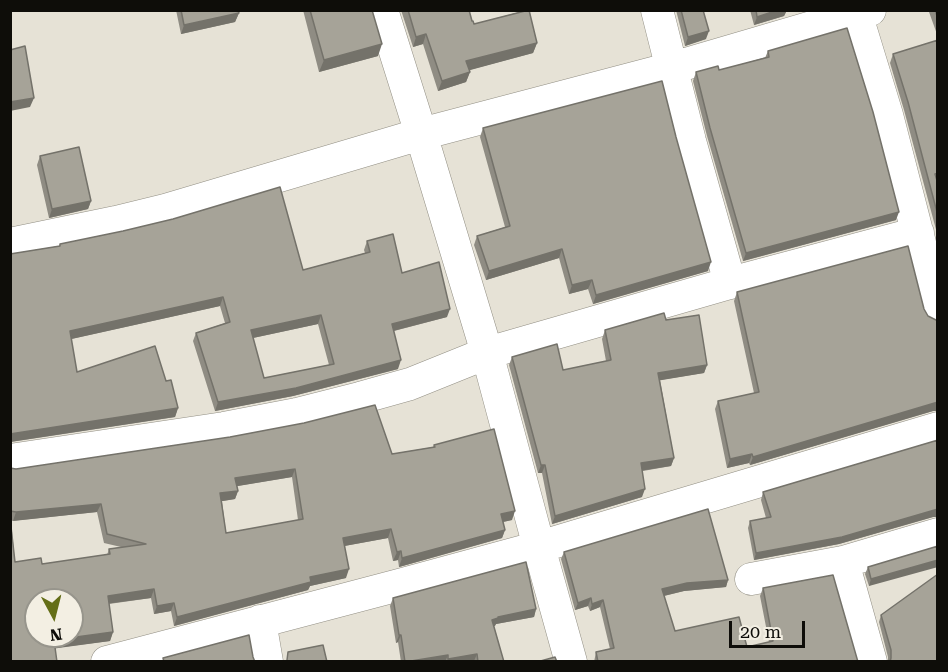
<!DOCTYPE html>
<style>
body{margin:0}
#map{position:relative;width:948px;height:672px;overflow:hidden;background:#e6e2d6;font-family:"Roboto Serif",serif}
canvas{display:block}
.frame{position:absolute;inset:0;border:12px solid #0e0d09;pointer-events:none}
.north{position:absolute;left:24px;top:588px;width:60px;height:60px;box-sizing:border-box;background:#f3efe3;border:2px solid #97958c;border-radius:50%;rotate:173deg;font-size:16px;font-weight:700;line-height:24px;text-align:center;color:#0e0d09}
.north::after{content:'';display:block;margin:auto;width:21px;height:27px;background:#646e17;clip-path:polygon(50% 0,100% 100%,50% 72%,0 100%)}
.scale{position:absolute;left:729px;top:621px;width:76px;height:27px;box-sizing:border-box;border:3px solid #0e0d09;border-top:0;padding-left:8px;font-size:18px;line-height:21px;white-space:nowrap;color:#0e0d09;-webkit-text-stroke:4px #f3efe3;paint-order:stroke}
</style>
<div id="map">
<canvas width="948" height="672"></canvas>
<div class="frame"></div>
<div class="north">N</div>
<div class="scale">20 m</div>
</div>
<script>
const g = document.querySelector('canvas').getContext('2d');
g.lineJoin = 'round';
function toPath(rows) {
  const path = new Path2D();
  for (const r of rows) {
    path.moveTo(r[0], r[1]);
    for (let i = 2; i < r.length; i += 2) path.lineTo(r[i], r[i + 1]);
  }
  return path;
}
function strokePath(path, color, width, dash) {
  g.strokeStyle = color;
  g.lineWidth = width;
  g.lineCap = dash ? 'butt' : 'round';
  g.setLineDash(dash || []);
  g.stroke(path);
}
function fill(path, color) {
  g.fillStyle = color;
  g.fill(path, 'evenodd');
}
const minor = toPath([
 [382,10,421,134,487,353,539,547,571,662],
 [657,10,690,141,730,283],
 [855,10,887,115,938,313],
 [10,244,116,222,165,210,421,134,672,68,870,10],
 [10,460,224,428,297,414,360,398,410,384,487,353,730,283,918,233],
 [843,562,871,662],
 [751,579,843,562,938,534],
 [260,621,267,662],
 [107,662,403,584,539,547,938,428]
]);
const wall = toPath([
 [176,10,238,10,239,13,235,22,181,34],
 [303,10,372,10,378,56,319,72],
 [401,10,469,10,472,21,474,24,523,11,523,10,529,10,537,43,533,53,469,70,470,72,466,82,438,91,423,44,413,47],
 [676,10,703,10,706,39,685,46],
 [750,10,787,10,784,16,754,25],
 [929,10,938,10,938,37,929,12],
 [938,40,937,181,938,237,904,110,890,63,893,54],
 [768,51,896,220,743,261,707,136,693,81,696,72,719,70,765,58],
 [483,128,708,271,593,304,588,289,569,294,559,258,486,280,474,245,477,236,505,227,480,137],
 [40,156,91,201,88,209,49,218,37,165],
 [367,241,402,273,447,317,394,331,398,369,293,396,215,411,193,341,196,333,225,323,220,306,71,339,77,372,166,381,178,408,175,417,10,442,10,254,59,246,60,244,303,270,365,253,364,250],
 [318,324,329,365,264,378,253,338],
 [737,292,924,309,928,316,938,321,938,411,933,411,750,465,749,463,727,468,715,409,718,401,754,393,734,301],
 [666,320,707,365,704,373,660,380,674,458,671,466,643,471,642,497,552,524,542,473,538,473,509,365,512,357,563,370,606,361,602,339,605,330],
 [938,440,938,517,933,517,839,544,754,560,748,528,750,521,766,518,761,500,763,492],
 [434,445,512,520,503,522,505,530,502,538,399,567,398,560,393,561,388,538,344,546,346,578,310,586,308,590,174,626,171,611,154,614,151,598,109,604,113,632,110,641,55,648,10,662,10,468,16,469,392,454,433,447],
 [292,477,298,520,226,533,222,501,235,499,238,491,237,486],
 [97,512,104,543,121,547,109,549,107,555,42,564,15,562,11,521],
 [938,546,869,586,865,574,868,567],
 [564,552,728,580,726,587,684,591,664,596,675,631,747,647,769,642,760,596,763,588,858,662,594,662,596,652,610,649,600,607,590,611,588,606,575,610,561,559],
 [393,598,536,609,534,617,496,624,494,626,504,662,401,662,398,642,396,643,390,606],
 [881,615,938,662,888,662,888,657,879,622]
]);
const shadedWall = toPath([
 [778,10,787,10,784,16,754,25,757,17],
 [239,13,235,22,181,34,184,25],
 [709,31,706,39,685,46,688,37],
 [426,34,423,44,413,47,416,37],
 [537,43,533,53,463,72,466,61],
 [382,44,378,56,319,72,324,60],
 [470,72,466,82,438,91,442,81],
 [34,98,30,107,10,111,10,102],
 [91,201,88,209,49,218,52,209],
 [899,212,896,220,743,261,746,253],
 [562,249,559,258,486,280,489,271],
 [711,262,708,271,593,304,596,295],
 [592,280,588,289,569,294,572,285],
 [223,297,220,306,67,340,70,331],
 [450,309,447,317,389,332,392,324],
 [321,315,318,324,248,339,251,330],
 [401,360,398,369,293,396,215,411,218,402],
 [707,365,704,373,656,381,658,373],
 [938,402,938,411,933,411,750,465,753,457],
 [178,408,175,417,10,442,10,434],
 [752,454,749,463,727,468,730,459],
 [674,458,671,466,639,471,641,463],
 [541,465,545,465,542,473,538,473],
 [295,469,292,477,232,487,235,478],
 [645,489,642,497,552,524,555,516],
 [238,491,235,499,217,502,220,493],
 [101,504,97,512,13,521,16,512],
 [936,509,938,509,938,517,933,517,839,544,754,560,756,553],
 [515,511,512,520,498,523,501,514],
 [391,529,388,538,339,547,343,538],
 [505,530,502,538,399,567,402,558],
 [401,551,398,560,393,561,397,552],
 [938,560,938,567,869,586,871,579],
 [349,569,346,578,310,586,308,590,174,626,177,617,310,577],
 [728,580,726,587,684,591,659,597,662,589,687,583],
 [154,589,151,598,105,604,108,596],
 [591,598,588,606,575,610,578,603],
 [603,600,600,607,590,611,592,604],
 [174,603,171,611,154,614,157,606],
 [536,609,534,617,496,624,495,626,489,627,492,620,498,617],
 [113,632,110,641,51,649,54,640],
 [399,635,401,635,398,642,396,643],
 [477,654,474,661,447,662,448,659],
 [448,655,445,662,409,662]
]);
const building = toPath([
 [181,10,238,10,239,13,184,25,181,10],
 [310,10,372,10,382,44,324,60,310,10],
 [408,10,469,10,472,21,473,21,474,24,529,10,537,43,466,61,470,72,442,81,426,34,416,37,408,10],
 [681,10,703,10,709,31,688,37,681,10],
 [756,10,778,10,757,17,756,10],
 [935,10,938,10,938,19,935,10],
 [847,28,873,112,899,212,746,253,710,128,696,72,718,66,719,70,769,57,768,51,847,28],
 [938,40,938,173,935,174,938,184,938,216,908,102,893,54,938,40],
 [25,46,34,98,10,102,10,50,25,46],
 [662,81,676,137,711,262,596,295,592,280,572,285,562,249,489,271,477,236,510,226,483,128,662,81],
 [79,147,91,201,52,209,40,156,79,147],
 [280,187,303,270,370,252,367,241,393,234,402,273,439,262,450,309,392,324,401,360,296,388,218,402,196,333,230,322,223,297,70,331,77,372,155,346,166,381,171,380,178,408,10,434,10,254,60,246,60,244,123,231,173,219,280,187],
 [321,315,334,364,264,378,251,330,321,315],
 [908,246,924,309,928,316,938,321,938,402,753,457,752,454,730,459,718,401,759,392,737,292,908,246],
 [664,313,666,320,699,315,707,365,658,373,674,458,641,463,645,489,555,516,545,465,541,465,512,357,557,344,563,370,611,360,605,330,664,313],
 [375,405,392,454,435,447,434,445,494,429,515,511,501,514,505,530,402,558,401,551,397,552,391,529,343,538,349,569,310,577,311,582,177,617,174,603,157,606,154,589,108,596,113,632,54,640,57,662,10,662,10,518,15,562,41,558,42,564,110,554,109,549,146,544,107,534,101,504,16,512,10,511,10,468,16,469,230,437,304,423,375,405],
 [295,469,303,519,226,533,220,493,238,491,235,478,295,469],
 [36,600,72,600,72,636,36,636,36,600],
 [938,440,938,509,842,537,756,553,750,521,771,517,763,492,938,440],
 [708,509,728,580,687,583,662,589,675,631,739,617,747,647,773,641,763,588,833,575,858,662,598,662,596,652,614,648,603,600,592,604,591,598,578,603,564,552,708,509],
 [938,546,938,560,871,579,868,567,938,546],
 [526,562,536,609,498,617,498,618,492,620,504,662,478,662,477,654,448,659,448,655,405,662,401,635,399,635,393,598,526,562],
 [938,574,938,662,890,662,891,658,891,650,881,615,938,574],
 [249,635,253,657,255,662,164,662,163,658,249,635],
 [323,645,327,662,286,662,287,660,288,652,323,645],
 [555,657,557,662,537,662,555,657]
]);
strokePath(minor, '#928f84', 33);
strokePath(minor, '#fff', 32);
fill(wall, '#8f8c83');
fill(shadedWall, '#74726a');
fill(building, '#a6a398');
strokePath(building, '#74726a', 1.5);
</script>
